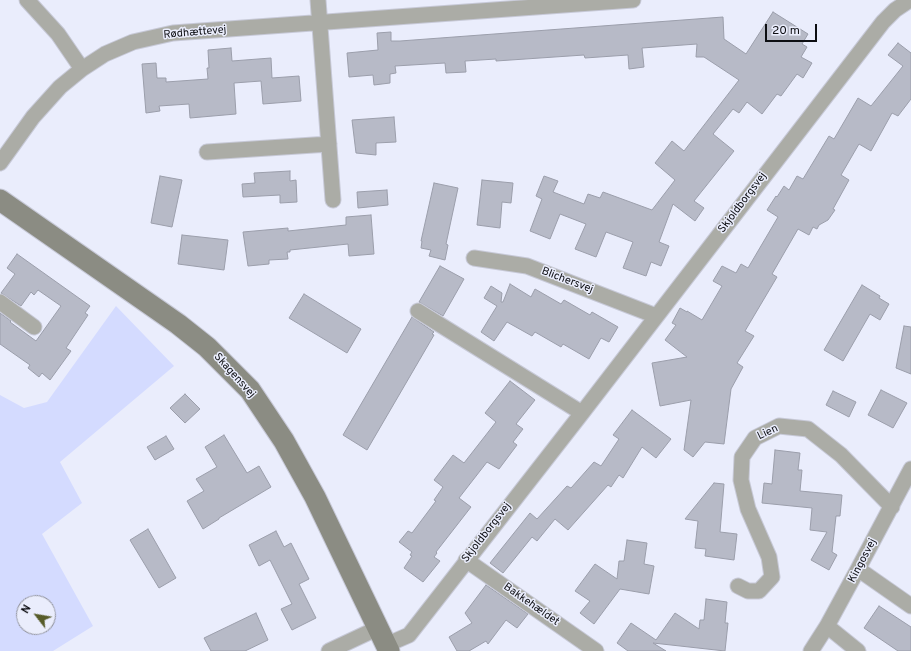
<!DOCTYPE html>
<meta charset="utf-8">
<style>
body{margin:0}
#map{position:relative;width:911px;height:651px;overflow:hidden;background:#eaedfc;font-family:Overpass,sans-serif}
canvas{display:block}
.north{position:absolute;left:16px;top:595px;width:40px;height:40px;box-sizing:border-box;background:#eaedfc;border:1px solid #92949e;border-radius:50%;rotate:301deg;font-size:11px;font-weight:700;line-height:16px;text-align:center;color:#0d0e12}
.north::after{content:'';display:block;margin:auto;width:14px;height:18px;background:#565b29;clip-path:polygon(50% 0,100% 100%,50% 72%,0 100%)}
.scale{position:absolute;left:765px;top:24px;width:52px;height:18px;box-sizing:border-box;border:2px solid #0d0e12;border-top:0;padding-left:5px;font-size:12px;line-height:14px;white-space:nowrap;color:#0d0e12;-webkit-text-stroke:3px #eaedfc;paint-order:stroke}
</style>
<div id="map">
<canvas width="911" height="651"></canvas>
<div class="north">N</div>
<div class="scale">20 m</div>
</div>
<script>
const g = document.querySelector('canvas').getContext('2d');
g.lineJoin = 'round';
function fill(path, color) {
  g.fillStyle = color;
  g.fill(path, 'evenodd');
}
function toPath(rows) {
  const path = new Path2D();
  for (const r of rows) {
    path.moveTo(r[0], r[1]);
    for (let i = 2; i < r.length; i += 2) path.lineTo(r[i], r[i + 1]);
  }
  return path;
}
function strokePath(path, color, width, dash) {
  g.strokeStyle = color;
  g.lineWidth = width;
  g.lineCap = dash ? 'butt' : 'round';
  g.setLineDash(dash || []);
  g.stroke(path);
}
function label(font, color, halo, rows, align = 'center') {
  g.font = font + ' Overpass,sans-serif';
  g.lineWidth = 3;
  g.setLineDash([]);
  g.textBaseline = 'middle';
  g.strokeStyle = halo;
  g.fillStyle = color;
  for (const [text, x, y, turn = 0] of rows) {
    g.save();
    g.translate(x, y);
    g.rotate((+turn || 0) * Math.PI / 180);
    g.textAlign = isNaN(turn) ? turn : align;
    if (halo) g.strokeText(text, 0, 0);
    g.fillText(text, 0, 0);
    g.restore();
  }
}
const green = toPath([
 [116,306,174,366,60,462,82,503,42,534,93,626,53,651,0,651,0,395,24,408,47,402],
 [24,603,48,603,48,627,24,627]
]);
const building = toPath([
 [773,12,808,34,802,44,807,47,801,57,812,63,803,78,797,74,781,96,777,94,762,114,747,102,739,113,733,109,713,134,734,151,694,201,704,208,695,221,673,204,659,242,669,246,661,266,651,262,646,276,623,268,633,242,606,232,596,257,575,249,586,224,560,214,550,239,530,231,542,199,536,196,544,176,558,181,553,192,584,204,588,194,600,198,603,192,652,210,675,180,655,163,672,141,684,151,739,80,704,57,696,57,697,44,642,48,644,67,629,69,628,55,585,58,584,55,496,61,496,59,465,61,466,72,446,73,445,63,395,66,396,73,390,74,390,83,374,85,373,75,349,77,347,53,378,50,377,33,391,32,391,41,400,41,723,17,724,39,746,54,773,12],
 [898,43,911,53,911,99,898,116,892,113,871,151,859,144,841,175,849,180,833,209,835,210,828,220,819,225,817,229,813,227,809,235,798,229,772,274,777,277,745,331,754,336,737,363,743,367,731,389,724,444,705,442,693,457,684,450,691,400,660,406,652,363,687,357,665,340,676,325,672,323,680,308,687,312,687,311,702,320,722,286,713,281,722,266,736,273,741,264,748,268,778,217,767,210,776,196,777,197,784,186,789,190,797,176,803,179,829,136,834,139,858,98,871,106,903,66,888,55,898,43],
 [231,48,232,61,271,58,272,78,299,76,301,101,263,104,261,81,234,83,236,114,190,118,189,104,159,106,160,111,146,113,142,64,156,63,157,78,166,78,166,82,208,79,207,68,209,68,208,50,231,48],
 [394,117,396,142,376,143,376,155,356,153,352,120,394,117],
 [290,171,290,181,296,180,297,202,280,203,280,195,243,197,242,184,255,183,254,173,290,171],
 [160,176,182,180,172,227,151,223,160,176],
 [482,180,513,183,511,203,502,202,500,228,477,225,482,180],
 [434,183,458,188,446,244,448,245,445,260,429,256,431,250,421,248,422,241,421,241,434,183],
 [387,190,388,205,358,208,357,192,387,190],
 [371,215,374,254,349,256,348,244,290,250,290,252,287,252,288,259,269,260,269,264,248,266,243,232,288,228,288,231,346,225,346,217,371,215],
 [182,235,228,240,224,270,178,264,182,235],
 [17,254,90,306,85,313,88,315,66,348,71,351,50,380,42,373,39,377,28,368,30,365,0,344,0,313,11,321,10,322,36,341,61,306,38,290,34,295,31,292,21,306,1,293,15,274,7,268,17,254],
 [440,266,464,279,443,316,419,302,440,266],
 [510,284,531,297,535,289,561,304,564,300,590,315,592,312,618,327,609,342,601,338,589,359,563,344,561,347,535,332,532,336,507,322,494,341,481,332,497,306,484,298,491,286,502,293,501,302,503,302,510,284],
 [862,285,880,296,879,298,889,304,880,320,870,314,843,361,824,350,862,285],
 [304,294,361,329,347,353,289,318,304,294],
 [412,317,434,332,432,334,434,335,367,450,343,435,412,317],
 [904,326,911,327,911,374,896,368,904,326],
 [510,381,535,400,516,424,523,429,513,442,517,445,499,469,487,462,459,498,471,507,436,552,437,553,434,557,440,561,423,582,404,568,412,556,410,555,412,552,399,542,408,531,412,533,436,501,434,500,443,487,434,480,453,455,464,463,496,422,485,413,510,381],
 [881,390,907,403,893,428,868,415,881,390],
 [833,391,856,402,849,417,826,405,833,391],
 [185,394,200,409,185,423,170,408,185,394],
 [632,410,671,439,656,458,642,447,623,478,619,475,611,487,608,485,568,530,555,519,537,541,532,537,503,573,490,563,530,513,537,519,567,486,571,488,594,462,601,466,619,439,613,435,632,410],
 [224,435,247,473,259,466,271,487,219,518,219,519,203,529,187,501,204,491,196,479,217,467,205,447,224,435],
 [166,436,174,449,155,460,147,447,166,436],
 [775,450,800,453,798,470,802,470,800,491,842,495,840,516,836,516,832,552,837,555,829,570,811,560,827,532,810,530,812,508,762,503,764,483,772,484,775,450],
 [714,483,724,484,720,532,737,534,734,560,705,556,706,549,695,548,698,521,685,519,714,483],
 [148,529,176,578,159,588,130,540,148,529],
 [276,531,284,547,291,543,309,579,299,584,316,618,292,630,281,609,292,604,270,560,259,566,249,545,276,531],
 [627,540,647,543,644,564,654,566,649,594,620,589,594,624,580,613,590,601,575,591,595,564,617,579,619,561,624,561,627,540],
 [486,585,528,614,517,628,506,620,488,644,486,641,469,651,457,651,449,637,472,623,465,613,486,585],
 [706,599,727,602,725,623,728,623,725,651,653,643,666,651,628,651,617,643,631,623,656,640,675,613,699,629,700,620,704,620,706,599],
 [879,606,911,627,911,651,898,651,864,628,879,606],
 [256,613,268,640,245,651,211,651,204,638,256,613]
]);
const street = toPath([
 [27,0,58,34,82,69],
 [318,0,333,200],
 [207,152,329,144],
 [0,163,33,117,60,87,82,69,105,54,133,42,173,33,633,0],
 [474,258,527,266,656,316],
 [0,302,34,327],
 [418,311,582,413],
 [466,560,596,651],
 [858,569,911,606],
 [738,586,748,591,759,591,772,577,769,557,748,509,741,480,742,457,755,438,779,426,808,429,841,455,892,507],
 [827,626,858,651],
 [386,645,409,635,582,413,883,22,895,10,910,0],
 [329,651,378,628],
 [811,651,827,626,858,569,911,469]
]);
const secondary = toPath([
 [0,200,178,324,207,347,250,390,284,441,315,497,389,651]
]);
const streetNames = [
 ["Rødhættevej",195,33,-5],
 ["Skjoldborgsvej",743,203,-53],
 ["Blichersvej",567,281,21],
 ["Skagensvej",234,376,48],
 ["Lien",768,433,-25],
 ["Skjoldborgsvej",487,533,-52],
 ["Kingosvej",863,561,-62],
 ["Bakkehældet",531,605,35]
];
fill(green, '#d4dbff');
fill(building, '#b7bac7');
strokePath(building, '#9b9eab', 1);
strokePath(street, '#c7c9d7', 17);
strokePath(secondary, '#c7c9d7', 23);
strokePath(street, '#abaca6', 15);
strokePath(secondary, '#8b8c83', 21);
label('11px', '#0d0e12', '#eaedfc', streetNames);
</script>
